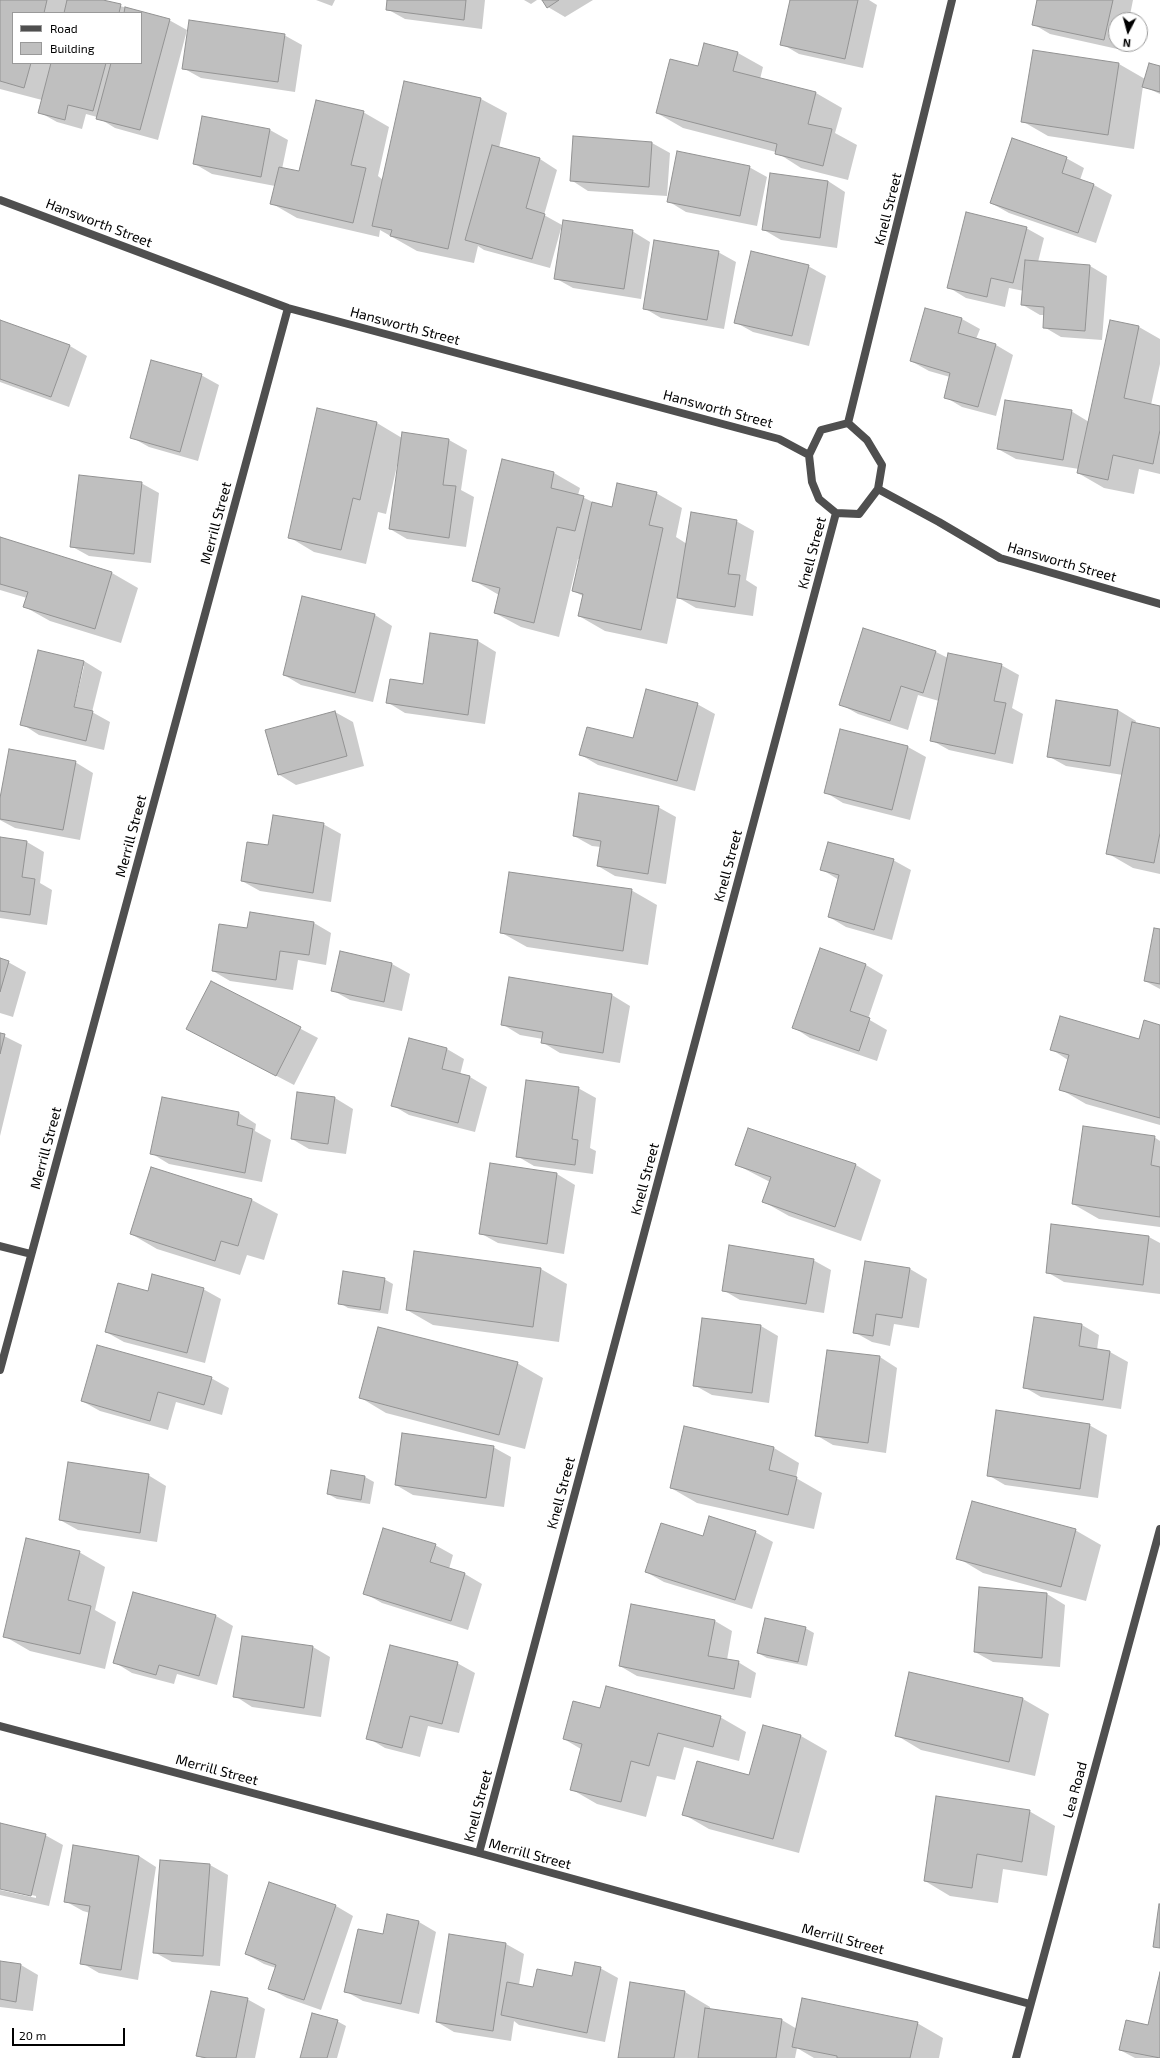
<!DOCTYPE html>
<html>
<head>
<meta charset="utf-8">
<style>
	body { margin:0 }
	#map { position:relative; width:1160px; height:2058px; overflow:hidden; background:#fff; font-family:"Exo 2",sans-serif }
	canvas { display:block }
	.legend { position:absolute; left:12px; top:12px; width:130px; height:52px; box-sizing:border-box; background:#fff; border:1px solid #999; margin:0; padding:5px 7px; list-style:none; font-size:12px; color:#000 }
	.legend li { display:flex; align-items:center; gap:8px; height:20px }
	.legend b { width:20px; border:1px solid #999 }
	.north { position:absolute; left:1108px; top:12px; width:40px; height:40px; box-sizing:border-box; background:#fff; border:1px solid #999; border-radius:50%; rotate:186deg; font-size:11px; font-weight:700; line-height:16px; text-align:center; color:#000 }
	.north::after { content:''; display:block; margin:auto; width:14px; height:18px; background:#000; clip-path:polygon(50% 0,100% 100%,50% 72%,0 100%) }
	.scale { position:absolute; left:12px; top:2028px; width:113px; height:18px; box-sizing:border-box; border:2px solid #000; border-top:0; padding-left:5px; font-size:12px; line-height:14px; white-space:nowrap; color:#000; -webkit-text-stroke:3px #fff; paint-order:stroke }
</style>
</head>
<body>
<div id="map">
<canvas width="1160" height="2058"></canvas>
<ul class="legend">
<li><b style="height:5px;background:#4f4f4f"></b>Road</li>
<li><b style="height:11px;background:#bfbfbf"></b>Building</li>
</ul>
<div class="north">N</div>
<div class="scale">20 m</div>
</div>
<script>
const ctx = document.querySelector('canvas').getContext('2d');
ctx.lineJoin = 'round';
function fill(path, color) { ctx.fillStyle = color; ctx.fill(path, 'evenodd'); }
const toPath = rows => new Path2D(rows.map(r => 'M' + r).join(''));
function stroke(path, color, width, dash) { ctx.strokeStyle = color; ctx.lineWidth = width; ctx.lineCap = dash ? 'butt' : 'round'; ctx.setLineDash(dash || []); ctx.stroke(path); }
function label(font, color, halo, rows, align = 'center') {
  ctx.font = font + ' "Exo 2",sans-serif'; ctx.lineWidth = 3.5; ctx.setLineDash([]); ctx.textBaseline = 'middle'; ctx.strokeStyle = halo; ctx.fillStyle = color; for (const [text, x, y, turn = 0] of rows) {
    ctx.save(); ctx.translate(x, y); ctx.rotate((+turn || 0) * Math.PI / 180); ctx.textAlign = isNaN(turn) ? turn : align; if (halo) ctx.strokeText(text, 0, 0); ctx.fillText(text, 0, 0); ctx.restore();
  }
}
const shadow = toPath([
	[0,0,99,0,169,20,187,30,158,140,115,128,97,117,86,114,82,129,57,122,39,112,42,100,0,89],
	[13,13,141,13,141,63,13,63],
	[316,0,335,0,332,6],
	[388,0,485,0,482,29,405,19,387,9],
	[524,0,537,0,531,4],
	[543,0,593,0,565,17,548,7],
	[791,0,869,0,877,5,863,68,799,54,782,44],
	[1038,0,1133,0,1129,20,1116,20,1116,44,1123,44,1122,50,1050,34,1033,24],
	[284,35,302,45,295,92,201,78,183,68],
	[738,53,763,67,760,79,816,93,842,108,835,133,857,145,848,180,801,168,776,152,683,128,657,113,698,67],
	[1119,64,1145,79,1160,67,1160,94,1143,86,1134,149,1048,136,1022,121],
	[481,99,507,113,499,148,540,159,557,170,544,215,562,225,550,268,484,250,478,246,474,263,417,251,380,230,379,237,297,218,271,203,275,186,212,174,195,164,203,117,270,130,288,140,282,169,299,173,363,112,389,127,378,176,383,180],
	[574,137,652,143,670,153,667,196,588,191,571,180],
	[1066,158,1084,168,1080,180,1094,185,1112,195,1096,243,1009,213,991,203],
	[749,167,767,177,757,226,686,212,668,201],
	[828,181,845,192,837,248,781,240,764,230],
	[1026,228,1044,238,1038,262,1090,266,1107,276,1102,340,1061,337,1044,327,1045,315,1040,315,1023,305,1024,291,1009,288,1005,307,966,298,948,287],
	[632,231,650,242,641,299,573,288,555,278],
	[718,252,736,262,724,329,661,318,644,308],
	[808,266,826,276,809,346,753,332,735,322],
	[926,309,962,319,980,329,976,339,996,345,1013,355,996,416,962,407,945,397,950,377,929,371,911,361],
	[0,321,70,346,87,356,69,407,0,382],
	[1111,321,1139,327,1160,339,1160,364,1151,405,1160,407,1160,474,1139,469,1134,494,1104,488,1078,473,1079,469,1016,459,998,449,1071,411,1089,422],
	[201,375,219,385,198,461,149,447,131,437],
	[318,410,377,423,402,438,403,434,449,440,467,450,461,490,474,497,466,547,407,539,390,529,399,462,398,461,386,514,378,512,366,564,314,552,289,537],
	[503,460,554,473,580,488,578,495,597,504,613,508,656,493,682,508,676,537,687,544,736,521,754,531,746,580,757,587,753,616,696,608,677,597,667,644,605,631,579,616,583,596,573,591,580,560,578,559,559,637,521,627,495,613,499,595,473,580],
	[141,483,159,493,151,563,89,556,71,546],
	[0,538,112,573,138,588,121,643,50,621,25,607,27,598,0,590],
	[303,597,375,615,392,626,373,702,301,685,284,675],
	[863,629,936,652,948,658,1001,665,1019,675,1012,708,1023,714,1013,764,949,750,931,740,939,701,918,695,908,730,858,714,840,704],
	[431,634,478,641,496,652,485,724,405,713,387,702,423,685],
	[39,651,84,661,102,672,92,712,110,722,104,750,39,735,22,724],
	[82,666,84,666,73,712,72,711],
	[1056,702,1118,710,1136,721,1135,724,1160,729,1160,874,1133,868,1107,853,1123,775,1066,766,1048,756],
	[697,704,715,714,695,791,598,765,581,755,634,740],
	[335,712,353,722,364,766,296,785,278,774],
	[841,730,908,747,926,757,910,820,843,803,825,792],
	[75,762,93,773,80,840,15,828,0,820,0,804],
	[658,807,676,817,666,884,615,876,598,866,601,847,592,846,574,836],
	[323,824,341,834,331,902,260,891,242,881,269,846],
	[0,838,27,842,44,852,40,883,52,890,47,925,0,918],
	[893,860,911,870,892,940,846,927,829,917,839,880,821,869],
	[631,890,657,905,648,965,527,947,502,933],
	[314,923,331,933,326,965,298,960,293,990,230,981,213,971,248,930],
	[1160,930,1160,989,1145,981],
	[340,953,392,964,410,974,402,1011,350,1000,332,990],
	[0,959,8,962,26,972,13,1017,0,1013],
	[866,965,883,975,868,1019,887,1030,877,1061,810,1038,793,1027],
	[510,978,612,995,630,1006,620,1063,560,1053,542,1042,543,1039,520,1035,502,1024],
	[212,982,318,1038,294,1085,187,1029],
	[1160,1026,1160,1125,1086,1104,1060,1089,1068,1060,1051,1049,1140,1040],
	[0,1034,22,1045,0,1136],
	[447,1049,464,1059,460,1075,470,1077,487,1087,475,1132,409,1115,392,1105],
	[578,1088,596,1098,590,1148,596,1151,593,1174,534,1166,517,1156],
	[298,1093,335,1098,353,1109,346,1154,309,1149,292,1139],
	[239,1113,256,1124,255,1131,271,1140,262,1182,169,1164,151,1153],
	[1154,1137,1160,1141,1160,1227,1099,1219,1073,1204],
	[491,1164,557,1174,575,1185,564,1254,498,1243,480,1233],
	[737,1165,856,1165,881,1180,861,1241,789,1216,764,1202,770,1182],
	[151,1168,252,1200,278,1214,264,1260,247,1255,240,1275,157,1249,131,1234],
	[1149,1237,1160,1243,1160,1294,1064,1282,1047,1272],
	[415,1252,541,1269,567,1284,559,1342,433,1325,407,1310],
	[813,1260,831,1270,824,1313,740,1300,723,1290],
	[910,1269,927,1279,919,1328,894,1324,890,1346,872,1342,854,1332],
	[384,1279,393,1284,388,1314,348,1308,340,1303],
	[203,1289,221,1299,205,1363,124,1342,106,1332,148,1292],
	[1082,1325,1099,1335,1097,1350,1110,1352,1128,1362,1121,1409,1041,1397,1024,1387],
	[761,1326,778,1336,769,1403,712,1395,694,1385],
	[880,1357,897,1368,886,1453,833,1445,816,1435],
	[517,1363,543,1378,525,1449,386,1413,361,1398],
	[211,1378,229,1388,222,1415,176,1402,168,1430,100,1411,82,1401],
	[1089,1425,1107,1435,1098,1498,1005,1485,988,1475],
	[493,1447,511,1457,504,1507,413,1495,396,1485],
	[774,1448,799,1463,796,1478,822,1493,814,1529,697,1503,671,1488],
	[148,1475,166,1486,157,1542,78,1530,60,1520],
	[365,1477,374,1482,370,1504,337,1499,328,1494],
	[1075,1530,1101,1545,1086,1601,983,1573,958,1558],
	[755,1532,773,1542,752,1609,664,1582,646,1572,704,1537],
	[435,1545,453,1555,449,1569,465,1574,482,1584,468,1630,382,1603,364,1593],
	[79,1552,105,1567,95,1610,116,1622,105,1669,30,1651,4,1636],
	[980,1589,1047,1594,1065,1605,1060,1667,993,1662,975,1652],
	[134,1593,216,1616,233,1626,217,1685,177,1674,174,1684,132,1673,114,1662],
	[715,1621,732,1631,727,1660,738,1662,756,1673,751,1698,637,1676,620,1666],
	[805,1628,814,1633,807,1666,767,1658,758,1653],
	[313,1647,330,1657,321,1717,252,1707,235,1696],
	[457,1663,475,1673,459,1733,428,1726,420,1757,385,1748,368,1738],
	[909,1673,1023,1699,1049,1714,1035,1776,921,1750,896,1735],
	[601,1709,720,1717,746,1732,739,1761,684,1747,675,1780,657,1776,646,1817,597,1804,571,1789,581,1749,564,1739],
	[763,1726,801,1736,827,1751,799,1853,709,1829,683,1814,750,1776],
	[1029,1811,1055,1826,1047,1876,1003,1869,998,1903,950,1896,925,1881],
	[0,1824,45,1835,63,1845,49,1906,0,1895,0,1890,36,1898,36,1896,0,1888],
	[139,1856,156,1867,138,1980,99,1973,82,1963,90,1913,83,1911,65,1901],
	[161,1861,210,1865,228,1875,220,1966,172,1962,154,1952],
	[336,1906,353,1916,321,2010,287,1998,269,1988,276,1968,264,1964,246,1954],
	[419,1922,436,1932,419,2014,363,2001,345,1991,384,1935],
	[450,1935,506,1944,524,1954,519,1985,534,1988,600,1968,618,1978,605,2042,519,2025,514,2021,511,2041,454,2032,437,2022],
	[0,1962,21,1965,38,1975,33,2011,0,2007],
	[1160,1977,1160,2058,1135,2058,1120,2050,1149,2026],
	[685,1992,710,2007,710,2010,782,2020,797,2029,917,2023,943,2038,939,2058,814,2058,797,2048,795,2058,619,2058],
	[247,1999,265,2009,255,2058,202,2058,197,2055,205,2017],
	[337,2021,346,2026,337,2058,301,2058]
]);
const building = toPath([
	[0,0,47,0,44,13,13,13,13,63,31,63,24,88,0,81,0,0],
	[67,0,103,0,121,4,119,13,64,13,67,0],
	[387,0,466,0,464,20,386,10,387,0],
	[542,0,559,0,547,8,542,0],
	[790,0,858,0,845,59,780,45,790,0],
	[1037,0,1113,0,1104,40,1032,25,1037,0],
	[125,7,170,19,140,130,96,119,111,63,141,63,141,13,124,13,125,7],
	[189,20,285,34,278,82,182,69,189,20],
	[704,43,738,52,733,71,816,92,808,124,832,129,823,166,775,154,777,144,656,113,670,59,698,66,704,43],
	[1033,50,1119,63,1108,135,1021,122,1033,50],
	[51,63,106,63,93,111,68,105,65,120,38,113,51,63],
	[1149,63,1160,66,1160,92,1142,87,1149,63],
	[404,81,481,98,448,249,390,236,392,230,372,226,404,81],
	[316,100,364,111,351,165,366,168,353,223,270,204,279,167,299,171,316,100],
	[202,116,270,129,261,177,193,164,202,116],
	[573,136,652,142,649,187,570,181,573,136],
	[1012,138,1067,157,1062,173,1094,184,1078,233,990,203,1012,138],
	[492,145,540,158,526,208,545,214,532,259,465,240,492,145],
	[677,151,750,166,740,216,667,202,677,151],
	[770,173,828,181,820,238,762,230,770,173],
	[966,212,1027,227,1013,283,991,278,987,297,947,288,966,212],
	[563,220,633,230,624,289,554,279,563,220],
	[654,240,719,251,707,320,643,309,654,240],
	[751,251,809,265,792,336,734,323,751,251],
	[1025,260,1090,265,1085,331,1043,328,1044,307,1021,305,1025,260],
	[925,308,962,318,958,333,996,344,978,407,944,398,950,373,910,361,925,308],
	[0,320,70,345,51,397,0,379,0,320],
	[1110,320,1139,326,1124,398,1160,406,1160,430,1153,464,1113,455,1108,480,1077,473,1110,320],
	[151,360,202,374,180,452,130,438,151,360],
	[1005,400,1072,410,1063,460,997,449,1005,400],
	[317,408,377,422,360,500,353,498,341,550,288,538,317,408],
	[402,432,449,439,443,485,456,486,449,538,389,529,402,432],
	[502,459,554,472,551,488,584,496,575,531,557,527,534,623,494,613,500,588,472,581,502,459],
	[79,475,142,482,134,554,70,547,79,475],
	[617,483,657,492,649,525,663,528,641,630,578,616,583,594,572,591,592,502,612,507,617,483],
	[691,512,737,520,728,574,740,575,735,607,677,598,691,512],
	[0,537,112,572,95,629,23,607,28,592,0,584,0,537],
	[302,596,375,614,355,693,283,675,302,596],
	[863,628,936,651,923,693,901,686,890,721,839,705,863,628],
	[430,633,478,640,468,715,386,703,390,679,423,684,430,633],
	[38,650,84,661,74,707,93,711,86,741,20,725,38,650],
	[948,653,1002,664,994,701,1006,703,995,754,930,741,948,653],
	[646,689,698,703,677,781,579,755,587,727,633,738,646,689],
	[1056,700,1118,710,1110,766,1047,757,1056,700],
	[335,711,347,756,278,775,265,730,335,711],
	[1132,722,1160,728,1160,833,1154,863,1106,854,1132,722],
	[840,729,908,746,892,810,824,793,840,729],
	[9,749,76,761,63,830,0,819,0,798,9,749],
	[579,793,659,806,648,874,597,866,601,841,573,836,579,793],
	[273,815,324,823,313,893,241,881,247,842,268,845,273,815],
	[0,837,27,841,22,877,35,879,30,915,0,911,0,837],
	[828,842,894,859,874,930,828,917,839,875,820,870,828,842],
	[509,872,632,889,623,951,500,933,509,872],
	[250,912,314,922,309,955,280,951,276,980,212,971,219,924,247,928,250,912],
	[1154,928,1160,929,1160,984,1144,981,1154,928],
	[820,948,866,964,850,1011,870,1018,859,1051,792,1028,820,948],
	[340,951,392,963,384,1002,331,991,340,951],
	[0,958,9,961,0,992,0,958],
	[509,977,612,994,603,1053,541,1043,543,1032,501,1025,509,977],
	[211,981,301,1027,276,1076,186,1029,211,981],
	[1060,1016,1139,1039,1144,1020,1160,1025,1160,1118,1059,1090,1069,1055,1050,1050,1060,1016],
	[0,1033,5,1034,0,1054,0,1033],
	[409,1038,447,1048,442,1069,470,1076,458,1123,391,1106,409,1038],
	[526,1080,579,1087,572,1139,578,1140,575,1165,516,1157,526,1080],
	[297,1092,335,1097,328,1144,291,1139,297,1092],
	[162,1097,239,1112,237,1125,253,1129,245,1173,150,1154,162,1097],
	[1083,1126,1155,1136,1151,1165,1160,1167,1160,1217,1072,1204,1083,1126],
	[748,1128,856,1164,835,1227,762,1202,771,1177,735,1165,748,1128],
	[490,1163,557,1173,547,1244,479,1234,490,1163],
	[151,1167,252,1199,238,1246,221,1241,215,1261,130,1234,151,1167],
	[1051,1224,1149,1236,1143,1285,1046,1273,1051,1224],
	[729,1245,814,1259,806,1304,722,1291,729,1245],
	[414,1251,541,1268,533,1327,406,1310,414,1251],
	[865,1261,910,1268,902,1318,876,1314,873,1336,853,1333,865,1261],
	[343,1271,385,1278,380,1310,338,1304,343,1271],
	[152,1274,204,1288,187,1353,105,1332,118,1283,148,1291,152,1274],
	[1034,1317,1082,1324,1079,1346,1110,1351,1103,1400,1023,1388,1034,1317],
	[702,1318,761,1325,752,1393,693,1386,702,1318],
	[378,1327,518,1362,499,1435,359,1398,378,1327],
	[97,1345,212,1377,204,1405,158,1392,150,1421,81,1401,97,1345],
	[827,1350,880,1356,868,1443,815,1436,827,1350],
	[996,1410,1090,1424,1080,1489,987,1476,996,1410],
	[684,1426,774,1447,769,1470,797,1477,788,1515,670,1488,684,1426],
	[402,1433,494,1446,486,1498,395,1485,402,1433],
	[68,1462,149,1474,140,1533,59,1520,68,1462],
	[331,1470,365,1476,361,1500,327,1494,331,1470],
	[972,1501,1076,1529,1061,1587,956,1559,972,1501],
	[709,1516,756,1531,735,1600,645,1572,661,1523,703,1536,709,1516],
	[383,1528,436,1544,430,1562,465,1573,451,1621,363,1594,383,1528],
	[26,1538,80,1551,68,1600,91,1606,80,1654,3,1637,26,1538],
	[979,1587,1047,1593,1042,1658,974,1652,979,1587],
	[133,1592,216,1615,199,1676,159,1665,156,1675,113,1663,133,1592],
	[631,1604,715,1620,708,1656,739,1661,734,1689,619,1666,631,1604],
	[765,1618,806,1627,798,1662,757,1653,765,1618],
	[242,1636,313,1646,304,1708,233,1697,242,1636],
	[390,1645,458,1662,442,1724,410,1716,402,1748,366,1739,390,1645],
	[909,1672,1023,1698,1009,1762,895,1736,909,1672],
	[606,1686,721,1716,713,1747,658,1733,649,1766,631,1761,621,1802,570,1790,582,1744,563,1739,573,1701,600,1708,606,1686],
	[763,1725,801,1735,773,1839,682,1815,697,1761,749,1775,763,1725],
	[936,1796,1030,1810,1022,1862,977,1854,972,1888,924,1881,936,1796],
	[0,1823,46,1834,31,1896,0,1889,0,1823],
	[73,1845,139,1856,121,1970,80,1964,90,1906,64,1902,73,1845],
	[160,1860,210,1864,203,1956,153,1953,160,1860],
	[269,1882,336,1905,304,2000,268,1989,276,1965,245,1954,269,1882],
	[1159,1904,1160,1904,1160,1948,1153,1947,1159,1904],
	[387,1914,419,1921,401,2004,344,1992,358,1929,383,1934,387,1914],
	[449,1934,506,1943,493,2031,436,2022,449,1934],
	[0,1961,21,1964,16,2002,0,1999,0,1961],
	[575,1962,601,1967,587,2033,501,2015,507,1982,533,1987,537,1969,572,1976,575,1962],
	[1160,1972,1160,2058,1119,2050,1126,2020,1148,2025,1160,1972],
	[630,1982,685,1991,674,2058,618,2058,630,1982],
	[211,1991,248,1998,236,2058,207,2058,196,2056,211,1991],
	[802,1998,918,2022,910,2058,837,2058,837,2056,792,2047,802,1998],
	[705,2008,782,2019,776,2058,698,2058,705,2008],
	[312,2013,338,2020,327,2058,300,2058,312,2013]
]);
const street = toPath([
	[0,200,288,308,779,439,809,455],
	[848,423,952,0],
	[848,423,867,440,882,465,878,489,859,514,836,513,819,499,812,482,809,455,821,430,848,423],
	[878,489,939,522,1000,558,1160,604],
	[0,1246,31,1254],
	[0,1370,288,308],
	[0,1726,479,1853,1030,2004],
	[479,1853,836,513],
	[1016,2058,1160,1529]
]);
const streetNames = [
	["Knell Street",888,209,-76],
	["Hansworth Street",99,223,21],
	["Hansworth Street",405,326,15],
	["Hansworth Street",718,409,15],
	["Merrill Street",216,523,-75],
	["Knell Street",812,553,-75],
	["Hansworth Street",1062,562,16],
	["Merrill Street",131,836,-75],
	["Knell Street",728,866,-75],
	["Merrill Street",46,1148,-75],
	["Knell Street",645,1179,-75],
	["Knell Street",561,1493,-75],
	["Merrill Street",217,1770,15],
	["Lea Road",1075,1790,-75],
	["Knell Street",478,1806,-75],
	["Merrill Street",530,1854,15],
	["Merrill Street",843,1939,15]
];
fill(shadow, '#0003');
fill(building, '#bfbfbf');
stroke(building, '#939393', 1);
stroke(street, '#4f4f4f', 8);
label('14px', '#000', '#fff', streetNames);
</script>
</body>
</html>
